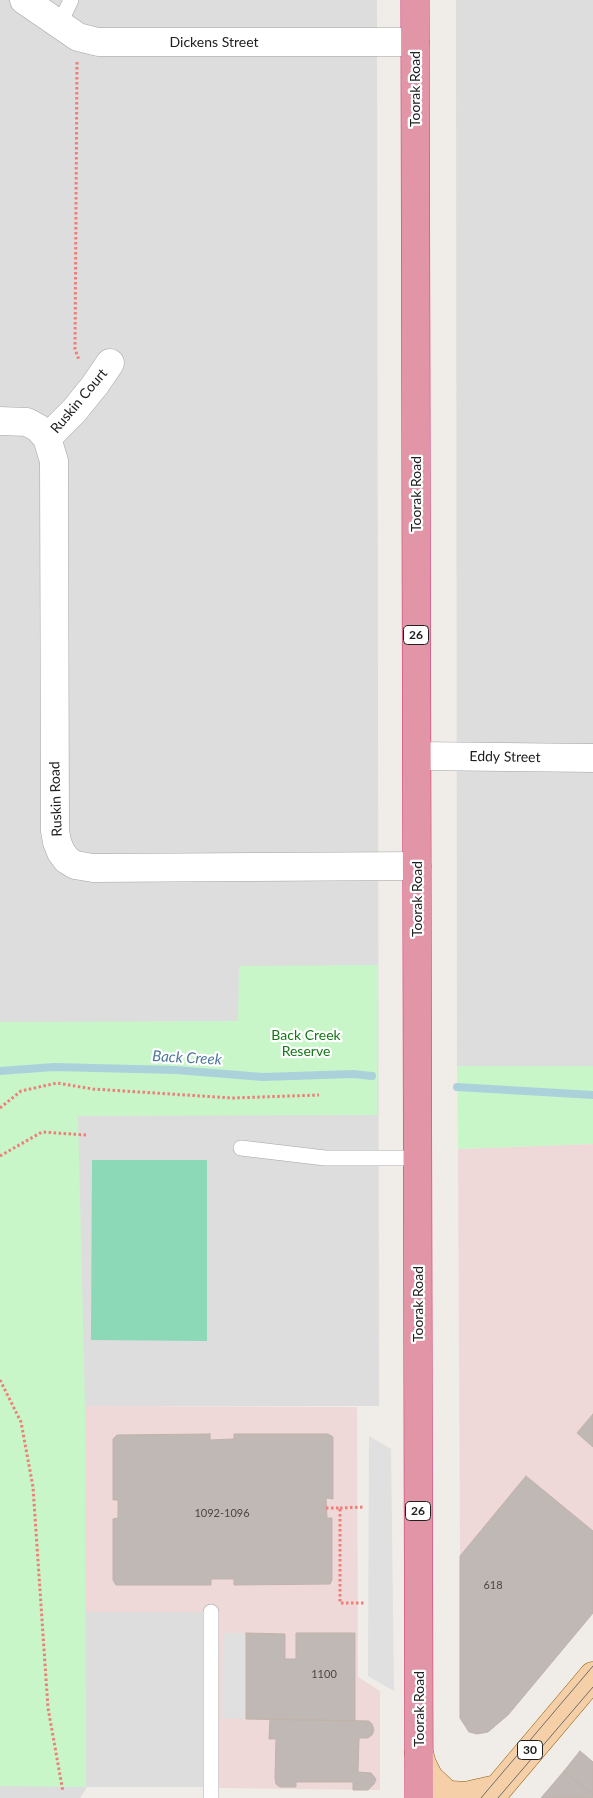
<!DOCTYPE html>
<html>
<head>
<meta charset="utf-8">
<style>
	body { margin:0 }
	canvas { display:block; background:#f0ece7 }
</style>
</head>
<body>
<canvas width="593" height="1798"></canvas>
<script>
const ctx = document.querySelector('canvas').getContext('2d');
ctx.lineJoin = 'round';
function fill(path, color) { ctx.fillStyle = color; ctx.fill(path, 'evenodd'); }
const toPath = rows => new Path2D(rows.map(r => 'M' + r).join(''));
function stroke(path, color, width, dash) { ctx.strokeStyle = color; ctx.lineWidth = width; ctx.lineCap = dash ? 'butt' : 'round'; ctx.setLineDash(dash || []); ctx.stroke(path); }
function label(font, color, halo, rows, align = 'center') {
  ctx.font = font + ' Lato,sans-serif'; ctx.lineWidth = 4.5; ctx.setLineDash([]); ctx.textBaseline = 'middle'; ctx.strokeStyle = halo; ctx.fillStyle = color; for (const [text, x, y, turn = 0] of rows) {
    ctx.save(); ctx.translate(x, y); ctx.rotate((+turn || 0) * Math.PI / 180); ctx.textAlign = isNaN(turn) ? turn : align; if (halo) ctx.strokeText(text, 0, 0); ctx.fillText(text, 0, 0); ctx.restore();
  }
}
const residential = toPath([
	[0,0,377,0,379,1406,85,1406,87,1612,204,1612,205,1787,87,1787,80,1798,0,1798],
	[456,0,593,0,593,1066,457,1066]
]);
const commercial = toPath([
	[593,1144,593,1531,526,1476,460,1556,458,1149],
	[85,1406,357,1407,358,1677,380,1691,380,1790,217,1788,216,1612,86,1612]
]);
const park = toPath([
	[378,965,377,1115,78,1116,85,1406,86,1787,0,1786,0,1022,238,1021,239,966],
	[457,1066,593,1066,593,1144,458,1149]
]);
const pitch = toPath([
	[92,1160,207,1160,207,1341,91,1340]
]);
const parking = toPath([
	[369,1436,391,1449,394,1691,368,1676],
	[223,1633,246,1633,246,1719,222,1718]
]);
const stream = toPath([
	[0,1071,54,1067,176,1070,263,1077,353,1074,372,1076],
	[457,1087,593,1095]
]);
const building = toPath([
	[593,1414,593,1447,577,1433,593,1414],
	[210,1434,210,1440,234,1439,234,1434,328,1434,333,1437,333,1499,326,1498,327,1518,332,1518,332,1580,330,1584,234,1585,234,1579,211,1579,211,1585,116,1585,113,1580,113,1519,118,1518,118,1500,113,1500,113,1439,117,1435,210,1434],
	[526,1476,593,1531,593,1613,508,1715,488,1732,477,1734,469,1732,460,1718,460,1556,526,1476],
	[246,1633,285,1634,285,1659,296,1659,296,1633,355,1633,355,1721,246,1719,246,1633],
	[270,1719,369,1721,372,1724,374,1730,372,1735,368,1738,359,1738,358,1772,371,1773,376,1779,374,1784,368,1790,353,1790,353,1782,296,1782,296,1787,280,1787,276,1784,275,1778,276,1739,269,1739,270,1719],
	[580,1751,593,1762,593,1795,564,1771,580,1751],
	[564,1771,593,1795,593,1798,541,1798,564,1771]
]);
const path = toPath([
	[77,62,75,349,79,360],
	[0,1108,21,1091,57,1083,93,1089,232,1098,319,1095],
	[0,1156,42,1132,86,1135],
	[0,1380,21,1422,33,1487,48,1708,63,1792],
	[326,1508,340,1508,340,1603,364,1603],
	[340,1508,364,1507]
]);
const lane = toPath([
	[59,25,71,0],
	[241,1148,325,1158,418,1158],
	[211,1612,211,1798]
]);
const street = toPath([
	[24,0,78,37,98,42,415,42],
	[0,421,27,422,38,428,47,438,54,461,55,831,57,842,61,852,67,860,75,865,93,868,417,866],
	[47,438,74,411,95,385,110,363],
	[417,756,593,758]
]);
const primary = toPath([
	[419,1753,422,1764,429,1778,445,1793,451,1795,466,1796,497,1789],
	[490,1798,593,1676]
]);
const highway = toPath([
	[415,0,419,1798]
]);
const tram = toPath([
	[481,1798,593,1666],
	[498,1798,593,1687]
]);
const numberNames = [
	["1092-1096",222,1513],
	["618",493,1585],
	["1100",324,1674]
];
const shields = [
	[416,635,25],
	[418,1511,25],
	[530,1750,25]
];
const shieldNames = [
	["26",416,635],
	["26",418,1511],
	["30",530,1750]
];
const streetNames = [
	["Dickens Street",214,42],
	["Toorak Road",415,89,-90],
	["Ruskin Court",79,401,-50],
	["Toorak Road",416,494,-90],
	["Eddy Street",505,757,1],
	["Ruskin Road",56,799,-92],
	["Toorak Road",417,899,-90],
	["Toorak Road",418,1304,-90],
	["Toorak Road",419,1709,-90]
];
const parkNames = [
	["Back Creek",306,1035],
	["Reserve",306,1051]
];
const waterNames = [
	["Back Creek",187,1058,3]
];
fill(residential, '#dedddd');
fill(commercial, '#efd8d8');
fill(park, '#c8f6c9');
fill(pitch, '#8bd9b7');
fill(parking, '#e0e0e0');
stroke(stream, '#abd2da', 8);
fill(building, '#c0b8b4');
stroke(building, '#c0b3aa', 1);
stroke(lane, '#a4a4a4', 16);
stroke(street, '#a4a4a4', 29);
stroke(primary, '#915e0b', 29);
stroke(highway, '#ce3370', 29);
stroke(path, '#f07e78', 3, [2.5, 2.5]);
stroke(lane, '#fff', 15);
stroke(street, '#fff', 28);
stroke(primary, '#f5cfa7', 28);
stroke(highway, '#e195a7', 28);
stroke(tram, '#6e6e6e', 1);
label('11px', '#484645', null, numberNames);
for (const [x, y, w] of shields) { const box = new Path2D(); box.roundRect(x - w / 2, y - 9.5, w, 19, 4); ctx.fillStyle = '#fff'; ctx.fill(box); stroke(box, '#202020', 1); }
label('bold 12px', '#202020', null, shieldNames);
label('14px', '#202020', '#fff', streetNames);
label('14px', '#147817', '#fff', parkNames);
label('italic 15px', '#4c779a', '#fff', waterNames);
</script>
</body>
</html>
